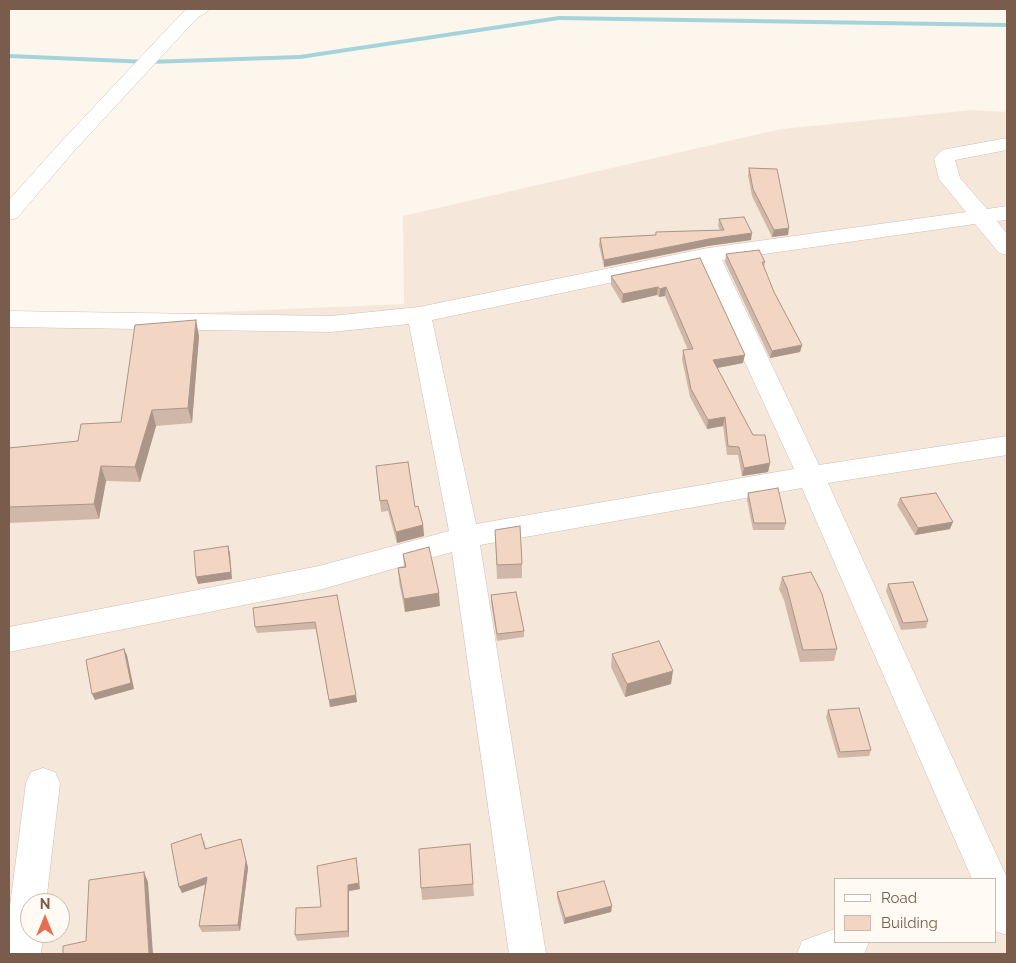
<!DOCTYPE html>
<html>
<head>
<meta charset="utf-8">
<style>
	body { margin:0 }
	#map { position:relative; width:1016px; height:963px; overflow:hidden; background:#fdf6ec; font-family:Raleway,sans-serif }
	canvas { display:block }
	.frame { position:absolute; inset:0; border:10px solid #7a5c4d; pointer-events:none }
	.legend { position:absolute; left:834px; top:878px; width:162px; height:65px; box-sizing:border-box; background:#fffaf3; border:1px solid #cabbb1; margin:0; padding:6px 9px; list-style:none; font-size:15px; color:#7a5c4d }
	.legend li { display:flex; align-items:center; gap:10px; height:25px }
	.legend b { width:25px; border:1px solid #cabbb1 }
	.north { position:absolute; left:20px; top:893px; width:50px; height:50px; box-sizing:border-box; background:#fffaf3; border:1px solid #cabbb1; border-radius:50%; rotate:0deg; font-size:14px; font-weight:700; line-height:20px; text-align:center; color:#7a5c4d }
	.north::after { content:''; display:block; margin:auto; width:18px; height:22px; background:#e76f51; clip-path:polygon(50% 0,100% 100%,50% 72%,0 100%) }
</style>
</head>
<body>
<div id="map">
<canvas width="1016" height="963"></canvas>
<div class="frame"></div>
<ul class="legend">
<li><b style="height:6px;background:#fff"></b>Road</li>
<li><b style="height:14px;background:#f3d5c3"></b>Building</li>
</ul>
<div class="north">N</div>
</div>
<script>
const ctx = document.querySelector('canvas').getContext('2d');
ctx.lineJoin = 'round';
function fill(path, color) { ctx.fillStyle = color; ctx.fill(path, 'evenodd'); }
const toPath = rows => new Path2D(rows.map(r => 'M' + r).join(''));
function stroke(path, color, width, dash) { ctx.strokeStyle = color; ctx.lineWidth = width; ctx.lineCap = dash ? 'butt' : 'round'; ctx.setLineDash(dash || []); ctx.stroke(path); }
const residential = toPath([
	[973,110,1007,112,1007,954,9,954,9,321,404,304,403,216,781,129],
	[835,879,995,879,995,942,835,942],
	[30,903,60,903,60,933,30,933]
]);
const stream = toPath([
	[559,16,1007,23,1007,27,559,20,300,59,148,64,9,58,9,54,148,60,300,55,559,16]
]);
const street = toPath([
	[186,9,209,9,206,13,198,17,74,151,17,218,9,220,9,200,60,143,186,9],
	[1007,138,1007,150,955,160,960,178,987,209,1007,206,1007,220,997,221,1007,234,1007,255,999,253,975,224,722,260,819,465,1007,436,1007,455,828,483,1007,878,1007,935,995,931,995,879,972,879,802,488,480,545,546,954,509,954,452,552,319,590,9,652,9,627,319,566,449,531,409,324,331,332,9,327,9,311,331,316,419,307,708,248,966,212,939,179,934,159,942,150,1007,138],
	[700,264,794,469,476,524,432,320,700,264],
	[43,768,55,772,60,783,46,903,30,903,30,933,43,933,41,954,9,954,9,914,26,783,31,772,43,768],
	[835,929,835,942,869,942,864,954,797,954,802,941,835,929]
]);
const wall = toPath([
	[749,168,788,235,772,237,752,196,748,175],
	[719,219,751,240,708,246,604,267,599,245,600,238,655,235,656,232,720,230,718,226],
	[726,254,765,262,764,268,774,292,802,345,800,352,770,358,725,262],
	[700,258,743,363,717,368,753,435,770,463,768,472,742,476,738,455,727,455,723,426,707,429,690,397,682,359,683,350,688,350,665,296,659,297,657,295,622,303,611,285,611,276],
	[199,336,192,423,156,426,140,482,106,481,99,519,9,523,9,448,78,441,121,422],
	[376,466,415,507,423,525,424,536,397,543,388,511,381,512],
	[748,493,786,523,784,530,753,530,747,500],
	[900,498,950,529,915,535,897,505],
	[495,530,522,564,522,578,497,579],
	[403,554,440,606,405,612,399,582,398,568,404,567],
	[782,577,837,649,834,661,800,662,784,600,779,589],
	[888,584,928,621,926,628,901,630,886,591],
	[337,595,357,702,330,707,316,629,257,633,255,627],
	[491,595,524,631,524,637,497,641,491,602],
	[612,654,671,684,625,697,611,667],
	[828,710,871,750,869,756,838,758,826,717],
	[241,839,248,868,240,931,202,932,199,926,205,885,182,893,204,840,206,849],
	[317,866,360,889,349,891,349,937,297,941,295,935,321,907],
	[473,884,474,896,422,900,421,888],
	[557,892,612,906,611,912,564,924,557,898]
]);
const shadedWall = toPath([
	[789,228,788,235,772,237,774,230],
	[752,233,751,240,708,246,604,267,604,260,709,239],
	[658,287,657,295,622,303,623,294],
	[666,287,665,296,659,297,660,289],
	[196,320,199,336,192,423,188,408],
	[802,345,800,352,770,358,772,351],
	[745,355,743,363,712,369,713,360],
	[152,410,156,426,140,482,135,467],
	[725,417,723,426,707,429,708,420],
	[770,463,768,472,742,476,744,468],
	[101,466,106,481,99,519,94,504],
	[953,522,950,529,915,535,918,528],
	[423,525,424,536,397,543,396,532],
	[228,546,230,553,232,579,198,584,196,577],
	[439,593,440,606,405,612,404,599],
	[124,649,127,655,134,689,95,700,92,694],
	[673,671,671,684,625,697,627,684],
	[356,695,357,702,330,707,329,700],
	[241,839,248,868,240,931,238,925],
	[357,865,360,889,349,891,349,937,348,931,348,885],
	[144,872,148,882,153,954,149,954],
	[207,877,209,883,182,893,179,887],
	[612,906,611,912,564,924,565,918]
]);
const building = toPath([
	[749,168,777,169,789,228,774,230,753,189,749,168],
	[744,217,752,233,709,239,604,260,600,238,656,235,656,232,724,230,719,219,744,217],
	[759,250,765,262,762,262,774,292,802,345,772,351,726,254,759,250],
	[700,258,745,355,713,360,753,435,765,435,770,463,744,468,739,447,728,446,725,417,708,420,691,389,683,350,693,349,666,287,660,289,658,287,623,294,611,276,700,258],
	[196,320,188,408,152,410,135,467,101,466,94,504,9,507,9,448,78,441,81,424,121,422,135,325,196,320],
	[408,462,415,507,418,506,423,525,396,532,387,500,380,501,376,466,408,462],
	[778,488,786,523,754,523,748,493,778,488],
	[936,493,953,522,918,528,900,498,936,493],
	[520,526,522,564,497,565,495,530,520,526],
	[228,546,231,572,196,577,194,551,228,546],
	[429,547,439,593,404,599,398,568,406,567,403,554,429,547],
	[811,572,822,594,837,649,803,650,787,588,782,577,811,572],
	[913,582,928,621,903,623,888,584,913,582],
	[516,592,524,631,497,634,491,595,516,592],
	[337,595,356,695,329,700,315,622,255,627,253,608,337,595],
	[659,641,673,671,627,684,612,654,659,641],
	[124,649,131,683,92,694,86,660,124,649],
	[859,708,871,750,840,752,828,710,859,708],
	[201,834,205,849,241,839,246,861,238,925,199,926,207,877,179,887,171,844,201,834],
	[470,844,473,884,421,888,419,849,470,844],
	[356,858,359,883,348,885,348,931,295,935,296,908,321,907,317,866,356,858],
	[144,872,149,954,63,954,63,946,86,941,89,880,144,872],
	[604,881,612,906,565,918,557,892,604,881]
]);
fill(residential, '#f5e8da');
fill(stream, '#a5d3da');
stroke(street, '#d1beb0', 1);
fill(street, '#fff');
fill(wall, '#d1b7a8');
fill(shadedWall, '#aa9588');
fill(building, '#f3d5c3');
stroke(building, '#aa9588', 1);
</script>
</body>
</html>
